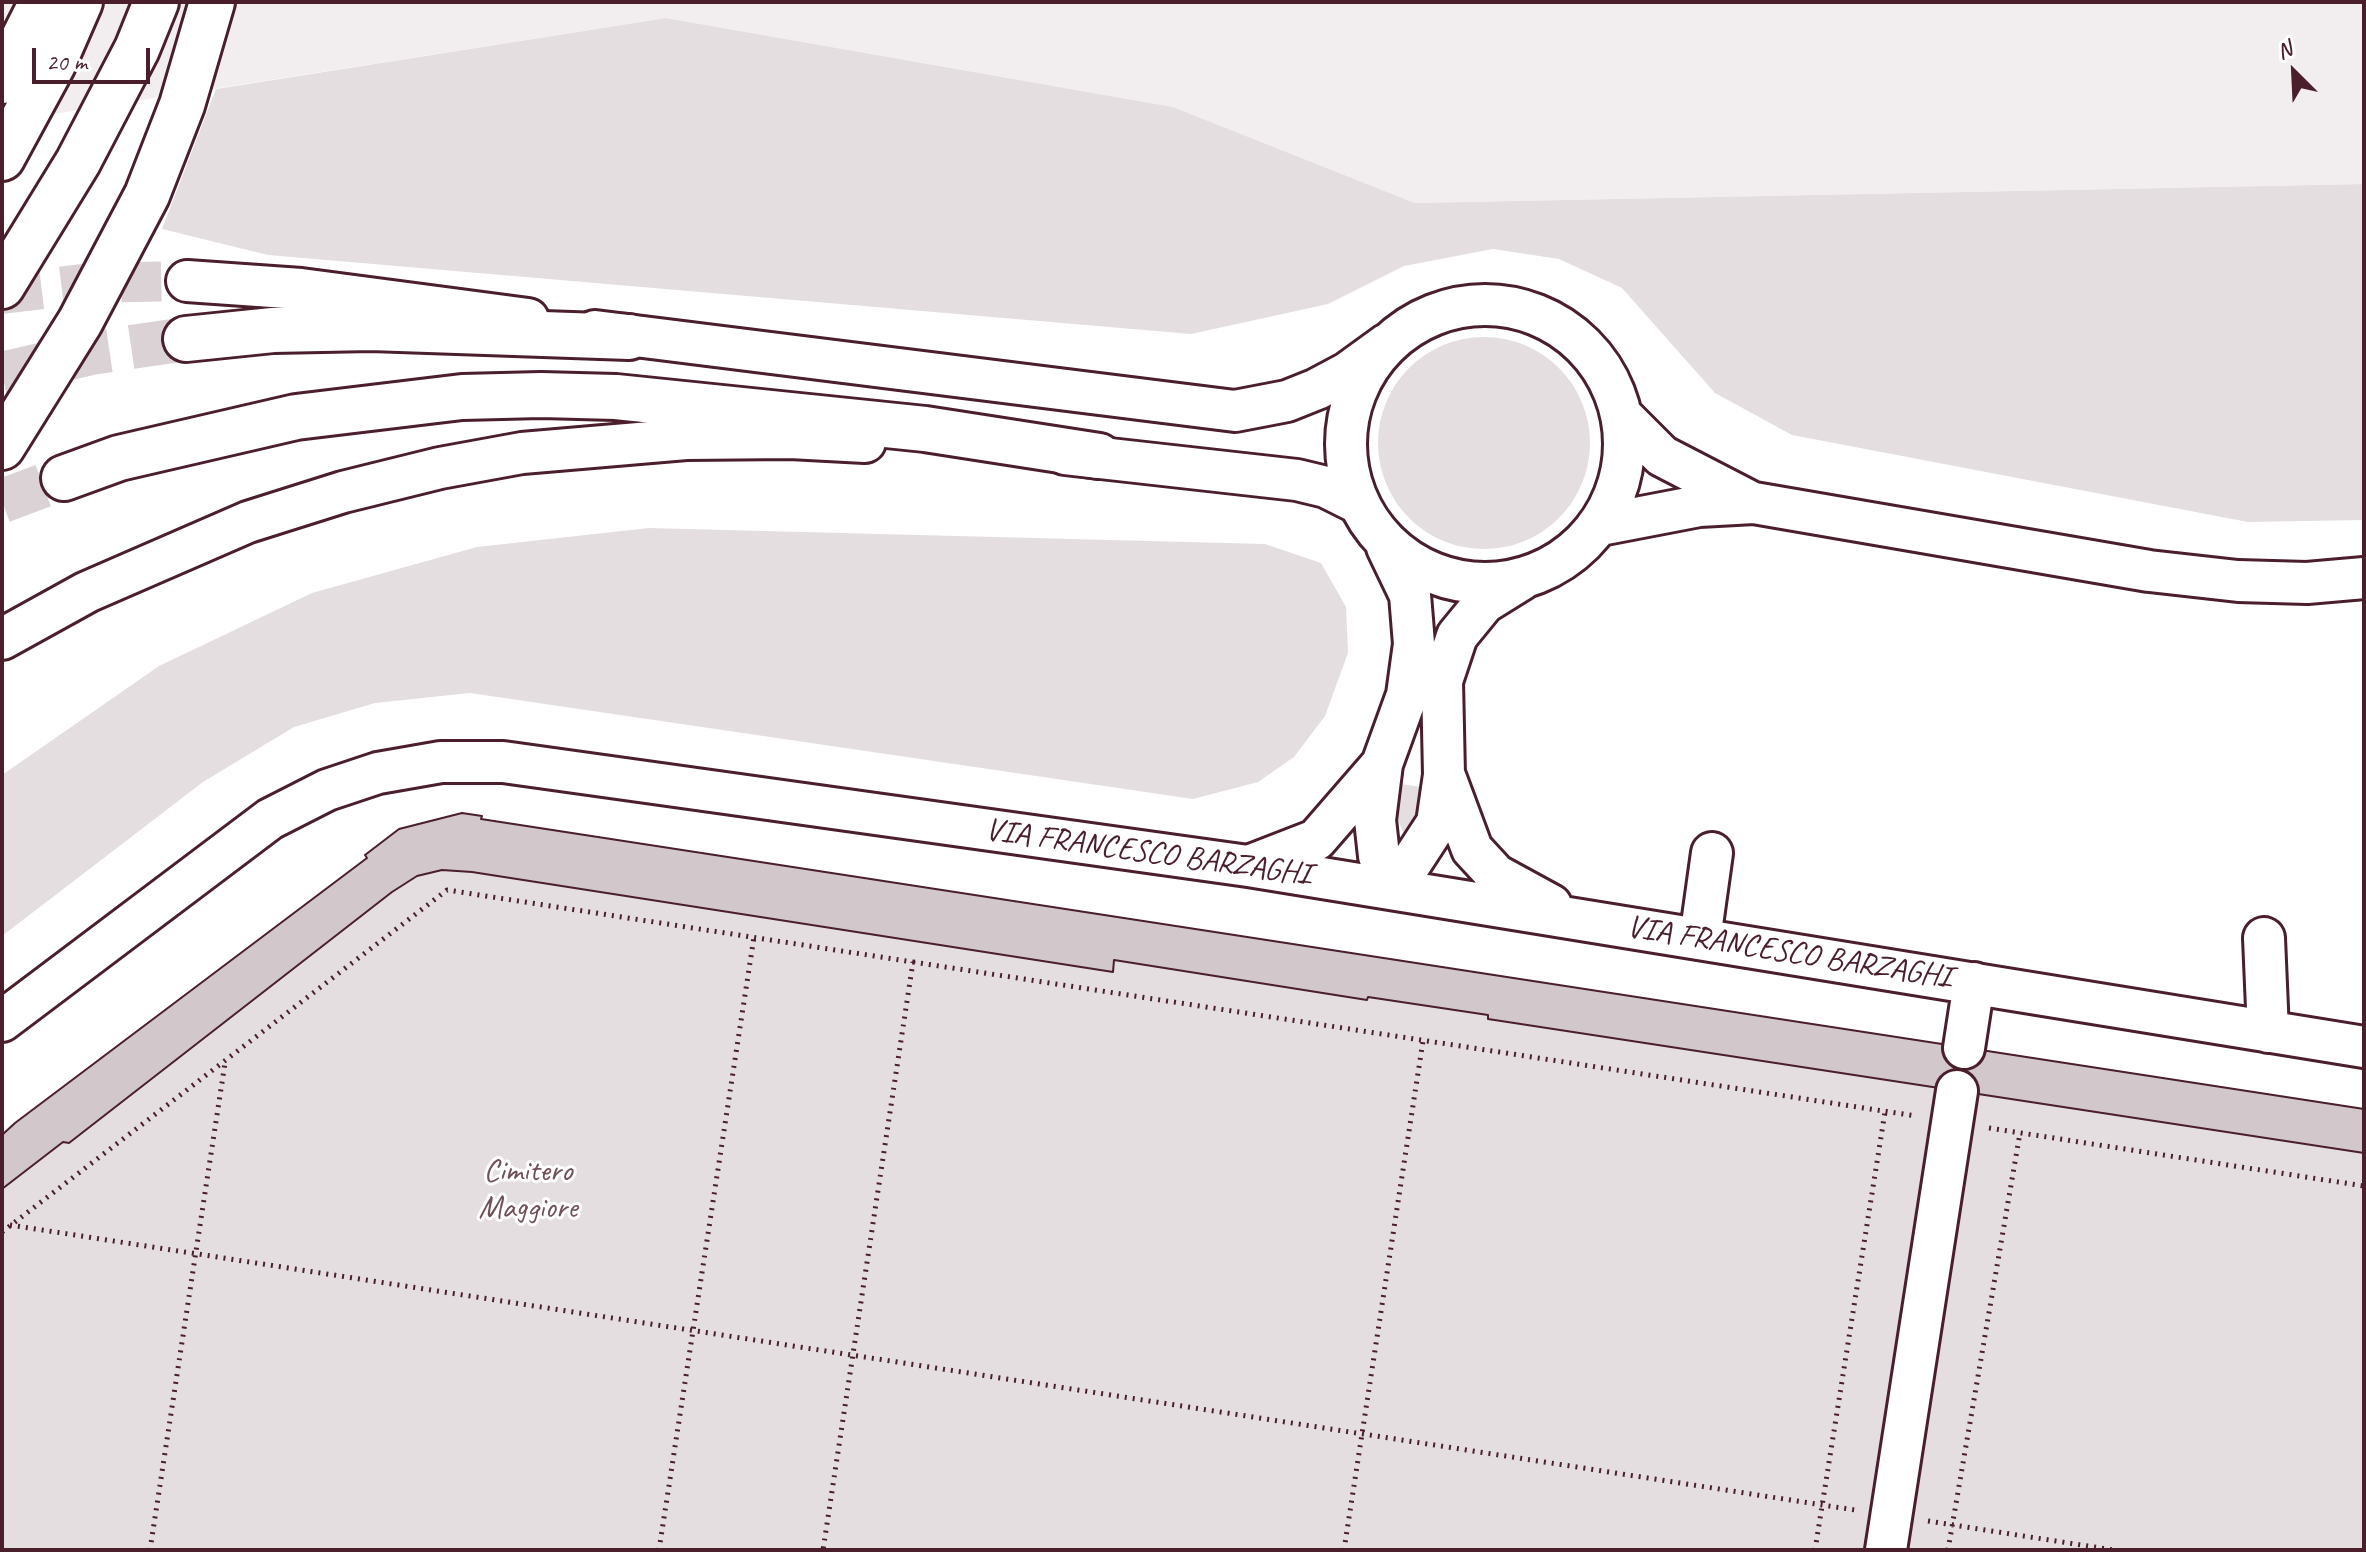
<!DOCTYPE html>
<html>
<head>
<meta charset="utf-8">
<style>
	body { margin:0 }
	#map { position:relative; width:2366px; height:1552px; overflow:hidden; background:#fff; font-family:Caveat,sans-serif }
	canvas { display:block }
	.frame { position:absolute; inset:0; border:4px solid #4a1f2b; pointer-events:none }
	.north { position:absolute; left:2254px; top:32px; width:80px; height:80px; -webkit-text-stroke:6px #fff; paint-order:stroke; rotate:336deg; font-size:22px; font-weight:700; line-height:32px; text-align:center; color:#4a1f2b }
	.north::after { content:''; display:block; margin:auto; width:28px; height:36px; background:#4a1f2b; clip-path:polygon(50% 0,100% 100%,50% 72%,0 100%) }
	.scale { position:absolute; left:32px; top:48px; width:118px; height:36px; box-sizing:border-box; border:4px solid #4a1f2b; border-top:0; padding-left:10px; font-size:24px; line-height:28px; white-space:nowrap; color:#4a1f2b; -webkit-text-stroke:6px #fff; paint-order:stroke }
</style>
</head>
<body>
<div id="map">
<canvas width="2366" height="1552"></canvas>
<div class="frame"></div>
<div class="north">N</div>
<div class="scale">20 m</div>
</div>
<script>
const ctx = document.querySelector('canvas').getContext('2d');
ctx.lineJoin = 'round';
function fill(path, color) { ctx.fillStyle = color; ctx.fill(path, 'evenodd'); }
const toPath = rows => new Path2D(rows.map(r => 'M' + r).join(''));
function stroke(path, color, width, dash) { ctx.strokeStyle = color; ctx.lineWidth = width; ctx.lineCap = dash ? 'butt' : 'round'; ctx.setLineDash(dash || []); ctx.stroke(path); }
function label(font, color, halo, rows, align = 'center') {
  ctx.font = font + ' Caveat,sans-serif'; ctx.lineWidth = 6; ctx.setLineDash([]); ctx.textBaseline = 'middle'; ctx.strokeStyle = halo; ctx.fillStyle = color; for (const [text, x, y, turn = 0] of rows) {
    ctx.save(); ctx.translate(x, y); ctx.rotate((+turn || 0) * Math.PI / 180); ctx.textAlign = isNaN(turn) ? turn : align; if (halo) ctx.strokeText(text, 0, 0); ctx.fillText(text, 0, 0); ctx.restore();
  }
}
const built = toPath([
	[2,2,2364,2,2364,184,1415,203,1173,107,666,18,2,122]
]);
const green = toPath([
	[666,18,1173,107,1415,203,2364,184,2364,520,2248,522,1792,435,1715,393,1622,288,1559,259,1493,249,1404,266,1328,304,1191,334,268,255,162,229,216,89],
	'1378 443a106 106 0 1 1 212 0a106 106 0 1 1-212 0Z',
	[649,528,1265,544,1321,563,1346,607,1348,653,1325,716,1294,757,1258,782,1193,799,470,693,375,703,294,727,203,782,2,936,2,775,159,666,312,593,477,547],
	[1394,783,1429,788,1425,808,1404,834,1391,804],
	[462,813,482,816,482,819,2364,1109,2364,1550,2,1550,2,1135,366,858,365,855,399,829]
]);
const building = toPath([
	[462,813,482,816,481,819,2364,1109,2364,1153,1488,1019,1488,1015,1368,997,1367,1000,1114,960,1113,972,472,872,442,870,417,876,392,892,69,1143,63,1142,2,1189,2,1135,15,1123,367,858,365,855,399,829,462,813]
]);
const minorTunnel = toPath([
	[2,294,90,283,187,281]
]);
const highwayTunnel = toPath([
	[2,374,91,353,186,339],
	[2,501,64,478]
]);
const path = toPath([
	[913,962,1916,1116],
	[1989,1128,2364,1186],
	[10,1225,1855,1510],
	[2,1232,447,890,913,962,823,1550],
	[1928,1521,2113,1550],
	[150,1550,225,1063],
	[659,1550,754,937],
	[1344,1550,1423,1041],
	[1815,1550,1885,1112],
	[1948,1550,2020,1133]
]);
const minor = toPath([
	[187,281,301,289,528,319],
	'1346 444a139 139 0 1 1 278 0a139 139 0 1 1-278 0Z',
	[595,331,1235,411,1287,401,1317,389,1347,373,1387,344],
	[1624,418,1662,456,1749,501],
	[1065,454,1297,480,1326,487,1358,503],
	[1600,525,1699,506,1754,503,2149,571,2238,581,2307,583,2364,578],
	[1387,547,1410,595,1414,644,1407,695,1382,764,1375,820,1379,856,1394,889],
	[2,639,87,592,248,522,343,492,440,468,522,453,686,439,790,438,865,442],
	[1446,779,1472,849,1496,875,1551,905],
	[1249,866,1316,840,1382,764],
	[1394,889,1437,823,1444,775,1442,681,1457,636,1484,603,1521,580],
	[2264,938,2268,1032],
	[1700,939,1712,853],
	[2,1021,270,819,327,790,378,773,441,762,503,762,1248,866,2364,1047],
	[1964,1048,1974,983],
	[1886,1550,1957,1091]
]);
const highway = toPath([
	[2,81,42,2],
	[2,158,53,64,80,2],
	[2,286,78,162,137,49,156,2],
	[186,339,273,330,371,328,629,337],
	[2,447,80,322,147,195,182,105,212,2],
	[64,478,119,458,296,417,462,397,541,395,616,397,925,429,1099,456]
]);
const streetNames = [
	["VIA FRANCESCO BARZAGHI",1148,853,8],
	["VIA FRANCESCO BARZAGHI",1789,953,9]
];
const parkNames = [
	["Cimitero",528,1172],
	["Maggiore",528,1209]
];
fill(built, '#f2eeef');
fill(green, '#e5dee0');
fill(building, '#d2c7cb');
stroke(building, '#4a1f2b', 2);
stroke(minorTunnel, '#dbd2d5', 40, [40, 20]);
stroke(highwayTunnel, '#dbd2d5', 44, [44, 22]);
stroke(minor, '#4a1f2b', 46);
stroke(highway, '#4a1f2b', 50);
stroke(path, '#4a1f2b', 5, [2, 6]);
stroke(minor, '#fff', 40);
stroke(highway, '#fff', 44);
label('32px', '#4a1f2b', '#fff', streetNames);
label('32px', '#714f58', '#fff', parkNames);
</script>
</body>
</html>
